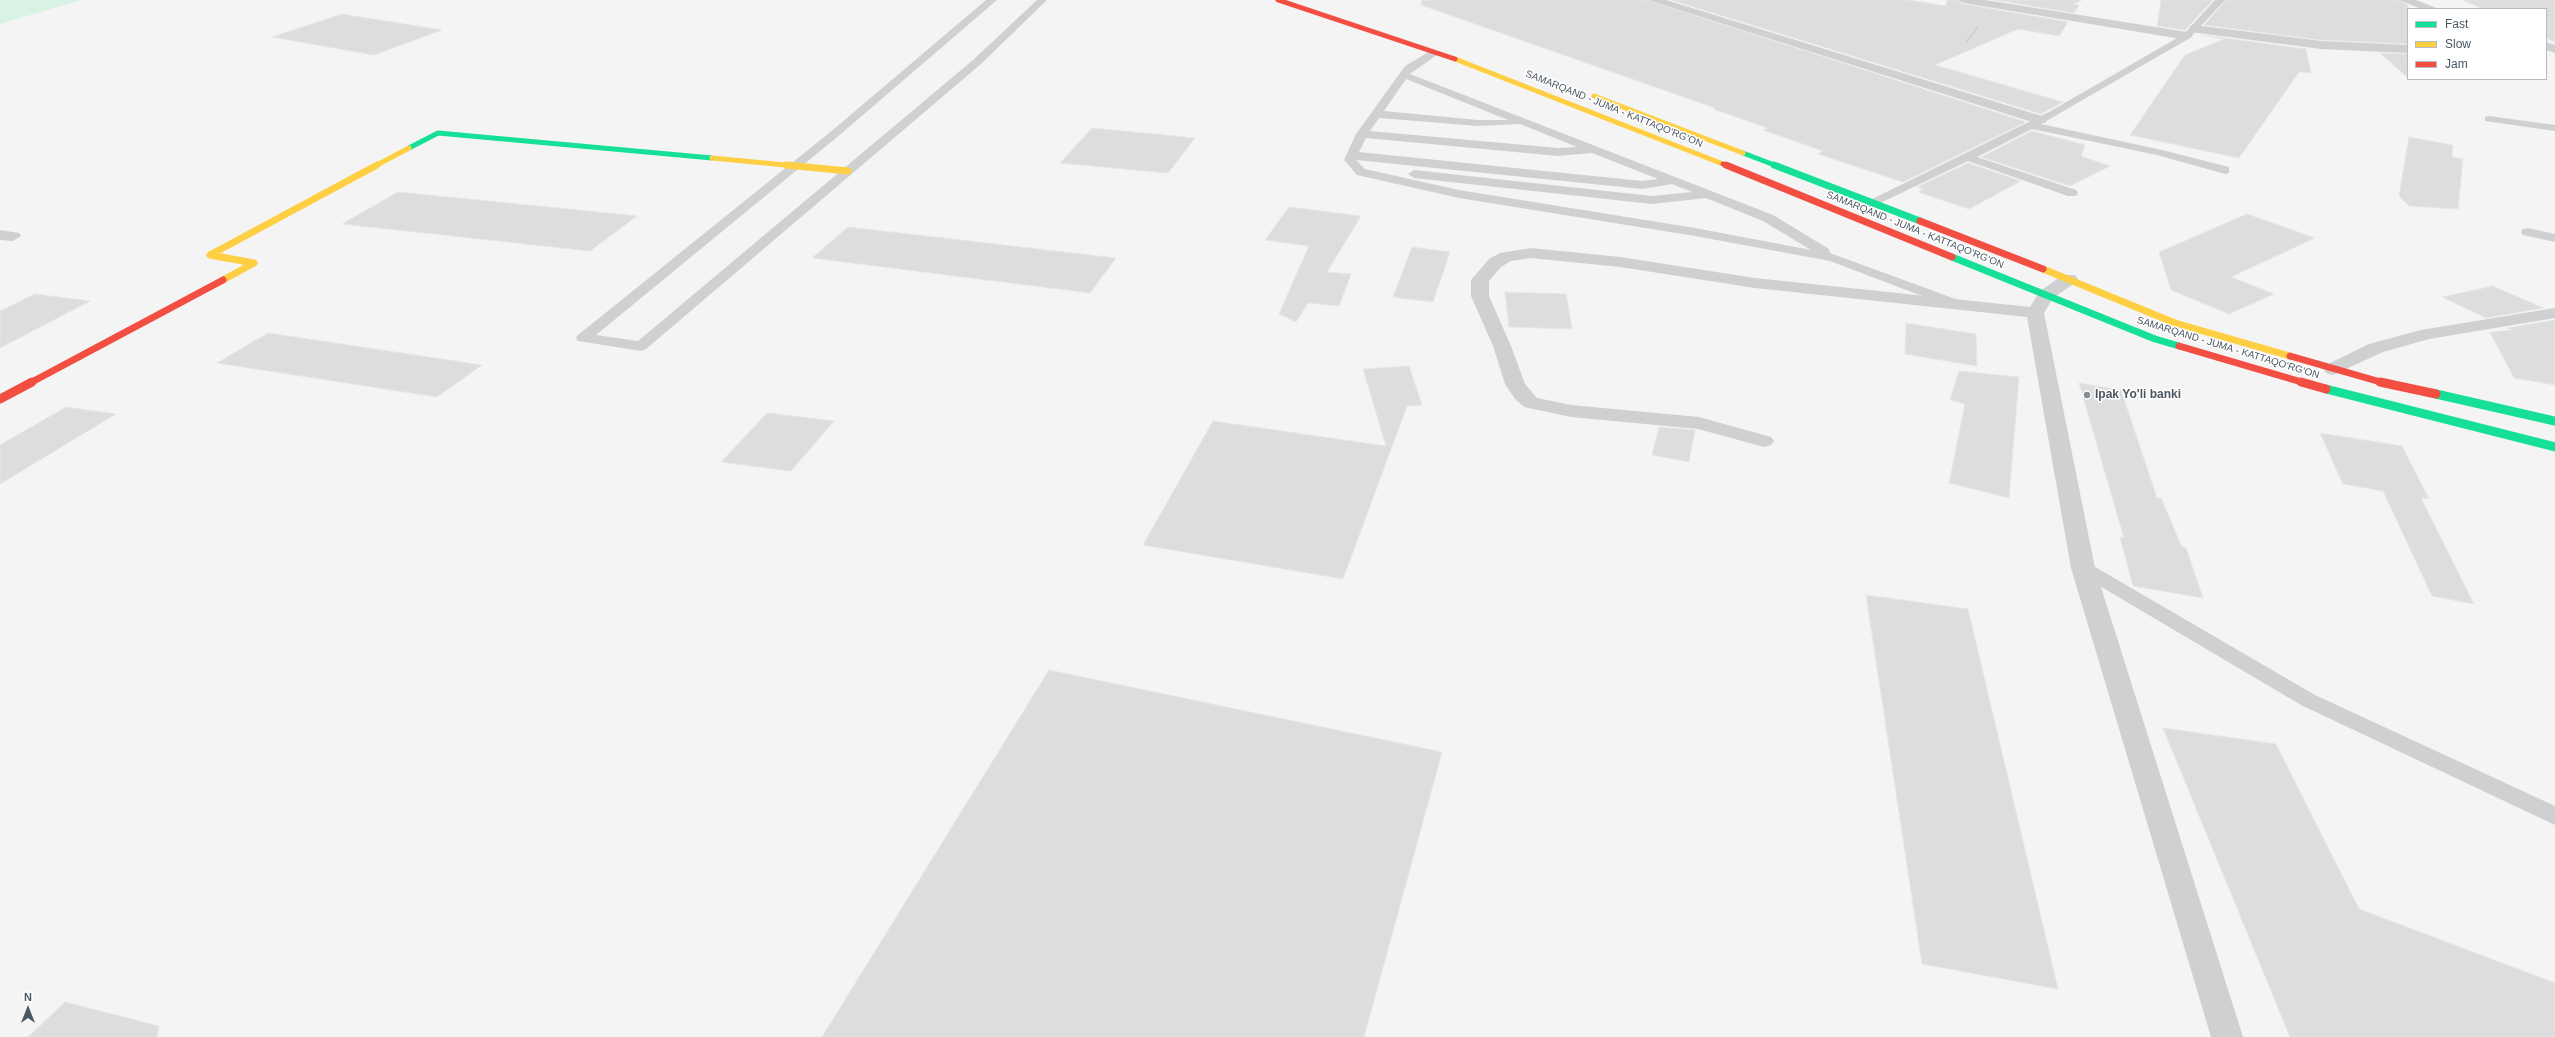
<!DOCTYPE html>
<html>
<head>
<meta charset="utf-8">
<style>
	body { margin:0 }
	#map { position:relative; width:2555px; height:1037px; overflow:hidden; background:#f4f4f4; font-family:Helvetica,sans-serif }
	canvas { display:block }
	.legend { position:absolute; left:2407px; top:8px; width:140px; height:72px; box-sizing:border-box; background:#fff; border:1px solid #b7bbc0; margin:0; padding:5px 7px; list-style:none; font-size:12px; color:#4a5661 }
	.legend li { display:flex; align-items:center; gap:8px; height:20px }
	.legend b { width:20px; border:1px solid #b7bbc0 }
	.north { position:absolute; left:8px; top:989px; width:40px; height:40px; -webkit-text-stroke:3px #fff; paint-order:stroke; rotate:0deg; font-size:11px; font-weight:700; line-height:16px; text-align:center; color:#4a5661 }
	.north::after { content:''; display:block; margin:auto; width:14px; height:18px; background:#4a5661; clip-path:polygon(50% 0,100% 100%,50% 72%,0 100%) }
</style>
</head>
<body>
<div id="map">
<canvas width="2555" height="1037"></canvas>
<ul class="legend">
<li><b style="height:5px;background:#16e098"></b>Fast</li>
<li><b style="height:5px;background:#ffcf43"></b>Slow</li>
<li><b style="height:5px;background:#f24e42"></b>Jam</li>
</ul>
<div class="north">N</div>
</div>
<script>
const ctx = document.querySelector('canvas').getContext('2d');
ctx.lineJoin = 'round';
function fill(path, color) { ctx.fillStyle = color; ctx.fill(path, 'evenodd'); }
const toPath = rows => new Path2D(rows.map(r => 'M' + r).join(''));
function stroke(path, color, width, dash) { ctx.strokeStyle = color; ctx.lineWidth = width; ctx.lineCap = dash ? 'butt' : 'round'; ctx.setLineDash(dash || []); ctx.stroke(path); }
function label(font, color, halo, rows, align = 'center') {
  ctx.font = font + ' Helvetica,sans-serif'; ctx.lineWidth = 3; ctx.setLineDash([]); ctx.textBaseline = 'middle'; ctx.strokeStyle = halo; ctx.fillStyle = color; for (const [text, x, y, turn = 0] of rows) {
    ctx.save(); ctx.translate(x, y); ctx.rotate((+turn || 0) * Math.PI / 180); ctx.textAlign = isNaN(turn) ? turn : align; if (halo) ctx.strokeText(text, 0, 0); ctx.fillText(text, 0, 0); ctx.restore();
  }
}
const green = toPath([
	[0,0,81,0,0,24]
]);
const building = toPath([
	[1422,0,1647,0,2026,122,1903,182,1818,154,1823,151,1763,130,1768,128,1713,109,1715,108,1421,5,1422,0],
	[1671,0,1909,0,1946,6,1947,0,1957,0,1964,4,2068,22,2059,36,2018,29,1935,65,2063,102,2041,114,1671,0],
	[1995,0,2082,0,2073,4,2079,5,2074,13,1995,0],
	[2161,0,2213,0,2185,30,2157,26,2161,0],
	[2226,0,2398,0,2408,5,2408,44,2321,40,2204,25,2226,0],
	[2463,0,2555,0,2555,42,2546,38,2546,9,2483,9,2463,0],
	[342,14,442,30,374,55,272,37,342,14],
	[2202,35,2306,49,2311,73,2299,72,2239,158,2130,135,2185,55,2224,39,2202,35],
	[2380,53,2408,54,2408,78,2380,53],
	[1092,128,1195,138,1168,173,1060,163,1092,128],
	[2032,131,2085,145,2081,156,2110,166,2070,186,1981,157,2032,131],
	[2409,137,2453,145,2452,157,2463,159,2458,209,2409,206,2399,196,2409,137],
	[1968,163,2021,181,1969,209,1918,192,1923,189,1917,187,1968,163],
	[398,192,637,216,590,251,342,224,398,192],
	[1289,207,1361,216,1327,272,1351,274,1339,306,1308,303,1296,322,1279,314,1309,246,1265,240,1289,207],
	[2247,214,2315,238,2231,277,2274,294,2229,314,2171,290,2159,252,2247,214],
	[848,227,1116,258,1090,293,812,258,848,227],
	[1412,247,1450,252,1433,302,1393,297,1412,247],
	[2493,286,2543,308,2486,318,2442,297,2493,286],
	[1505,292,1566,294,1572,329,1509,327,1505,292],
	[35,294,90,301,0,348,0,311,35,294],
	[2555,320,2555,385,2514,378,2490,332,2513,330,2507,328,2555,320],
	[1906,323,1976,334,1977,366,1905,354,1906,323],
	[268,333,482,365,437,397,217,363,268,333],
	[1409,366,1422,405,1407,406,1343,579,1143,545,1213,421,1386,446,1363,369,1409,366],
	[1959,371,2019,377,2009,498,1949,483,1965,404,1950,400,1959,371],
	[2079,383,2121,390,2157,498,2161,498,2182,547,2186,548,2203,598,2133,586,2120,537,2124,538,2079,383],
	[66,407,116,414,0,484,0,445,66,407],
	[767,413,834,421,791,471,721,462,767,413],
	[1659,427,1695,430,1689,462,1652,455,1659,427],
	[2320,433,2402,446,2429,499,2421,498,2474,604,2432,596,2383,491,2343,484,2320,433],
	[1866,595,1968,609,2058,989,1922,964,1866,595],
	[1049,670,1442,752,1364,1037,822,1037,1049,670],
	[2163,728,2276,744,2359,909,2555,983,2555,1037,2290,1037,2163,728],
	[65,1002,159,1026,157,1037,28,1037,65,1002]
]);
const path = toPath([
	[1967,41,1978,27]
]);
const lane = toPath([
	[986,0,997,0,842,133,596,335,638,341,973,60,1037,0,1047,0,981,64,646,349,641,351,578,341,576,338,578,335,834,129,986,0],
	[2215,0,2225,0,2190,38,2041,124,2162,150,2229,167,2229,173,2225,174,2157,155,2032,129,1977,157,2076,190,2078,193,2076,196,2068,196,1968,161,1874,206,1870,207,1864,203,2049,112,2184,34,2215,0],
	[1432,50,1441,52,1410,74,1773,215,1829,249,1830,253,1961,301,1963,304,1961,307,1951,307,1830,261,1695,236,1459,198,1357,175,1344,160,1356,134,1405,66,1432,50],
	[1406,79,1508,120,1478,120,1384,111,1406,79],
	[1379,118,1478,126,1520,124,1577,147,1558,148,1370,131,1379,118],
	[1366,138,1558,156,1592,153,1658,179,1642,181,1359,152,1366,138],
	[1356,160,1642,189,1672,184,1692,192,1652,196,1414,170,1408,174,1414,178,1652,204,1706,198,1763,221,1811,250,1695,228,1459,190,1365,169,1356,160],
	[2489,116,2555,125,2555,131,2485,121,2485,117,2489,116],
	[2528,228,2555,234,2555,242,2523,235,2521,232,2523,229,2528,228],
	[2083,562,2090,564,2315,695,2555,806,2555,825,2301,705,2076,572,2074,568,2076,564,2083,562]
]);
const street = toPath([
	[1648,0,1666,0,2045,117,2047,120,2045,123,2035,123,1648,0],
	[1958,0,1985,0,2187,32,2193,36,2187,40,1964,3,1958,0],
	[2399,0,2416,0,2439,9,2422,9,2399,0],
	[2194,25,2321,41,2408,45,2408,53,2321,49,2190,32,2190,26,2194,25],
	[2546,42,2555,45,2555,53,2546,50,2546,42],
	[0,230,19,233,21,236,13,241,0,240,0,230],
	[1531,248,1620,257,1755,278,2030,307,2040,291,2063,275,2075,275,2078,279,2075,283,2053,298,2044,313,2095,568,2243,1037,2211,1037,2071,568,2027,317,1755,288,1620,267,1531,258,1511,261,1501,267,1489,281,1489,296,1511,346,1525,384,1537,398,1571,405,1699,417,1771,437,1774,441,1771,445,1764,447,1698,429,1571,417,1524,407,1515,399,1505,384,1493,346,1471,296,1471,280,1489,259,1500,253,1531,248],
	[2555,308,2555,318,2429,339,2383,352,2333,375,2326,373,2324,369,2326,365,2369,344,2421,330,2555,308]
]);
const fastFar2 = toPath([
	[409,148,438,133,712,158],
	[1743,153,1777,166]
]);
const fastFar1 = toPath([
	[1774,165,1920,221],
	[1952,257,2155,339,2179,346]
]);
const fast = toPath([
	[2326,389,2555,447],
	[2436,394,2555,421]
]);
const slowFar1 = toPath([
	[1455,59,1723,164],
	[1594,96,1743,153],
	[712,158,796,166],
	[375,166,409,148]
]);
const slow = toPath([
	[786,165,848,171],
	[2043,269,2175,323,2290,356],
	[223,280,254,263,210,255,377,165]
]);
const jamFar2 = toPath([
	[1278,0,1455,59],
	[1723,164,1728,166]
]);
const jamFar1 = toPath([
	[1726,165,1952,257],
	[1920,221,2043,269],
	[2179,346,2305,383],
	[2290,356,2384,383],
	[30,383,223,280]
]);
const jam = toPath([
	[2301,382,2326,389],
	[2380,382,2436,394],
	[0,399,32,382]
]);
const markers = [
	[2087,395,4,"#868d94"]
];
const farStreetnames = [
	["SAMARQAND - JUMA - KATTAQO‘RG‘ON",1614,109,22],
	["SAMARQAND - JUMA - KATTAQO‘RG‘ON",1915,230,22],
	["SAMARQAND - JUMA - KATTAQO‘RG‘ON",2228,348,17]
];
const poiNames = [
	["Ipak Yo'li banki",2095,395]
];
fill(green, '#d9f2e3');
fill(building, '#ddddde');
stroke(building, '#e5e6e7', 1);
stroke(path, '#bcc7c4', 1.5, [1.5, 1]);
fill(lane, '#ced0d2');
fill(street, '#ced0d2');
stroke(fastFar2, '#16e098', 5);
stroke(fastFar1, '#16e098', 7);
stroke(fast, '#16e098', 9);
stroke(slowFar1, '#ffcf43', 5);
stroke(slow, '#ffcf43', 7);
stroke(jamFar2, '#f24e42', 5);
stroke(jamFar1, '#f24e42', 7);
stroke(jam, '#f24e42', 9);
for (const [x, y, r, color] of markers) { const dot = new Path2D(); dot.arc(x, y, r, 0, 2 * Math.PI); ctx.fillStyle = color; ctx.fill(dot); stroke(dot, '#fff', 1.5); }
label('10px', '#4a5661', '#fff', farStreetnames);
label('bold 12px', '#4a5661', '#fff', poiNames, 'left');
</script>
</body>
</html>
